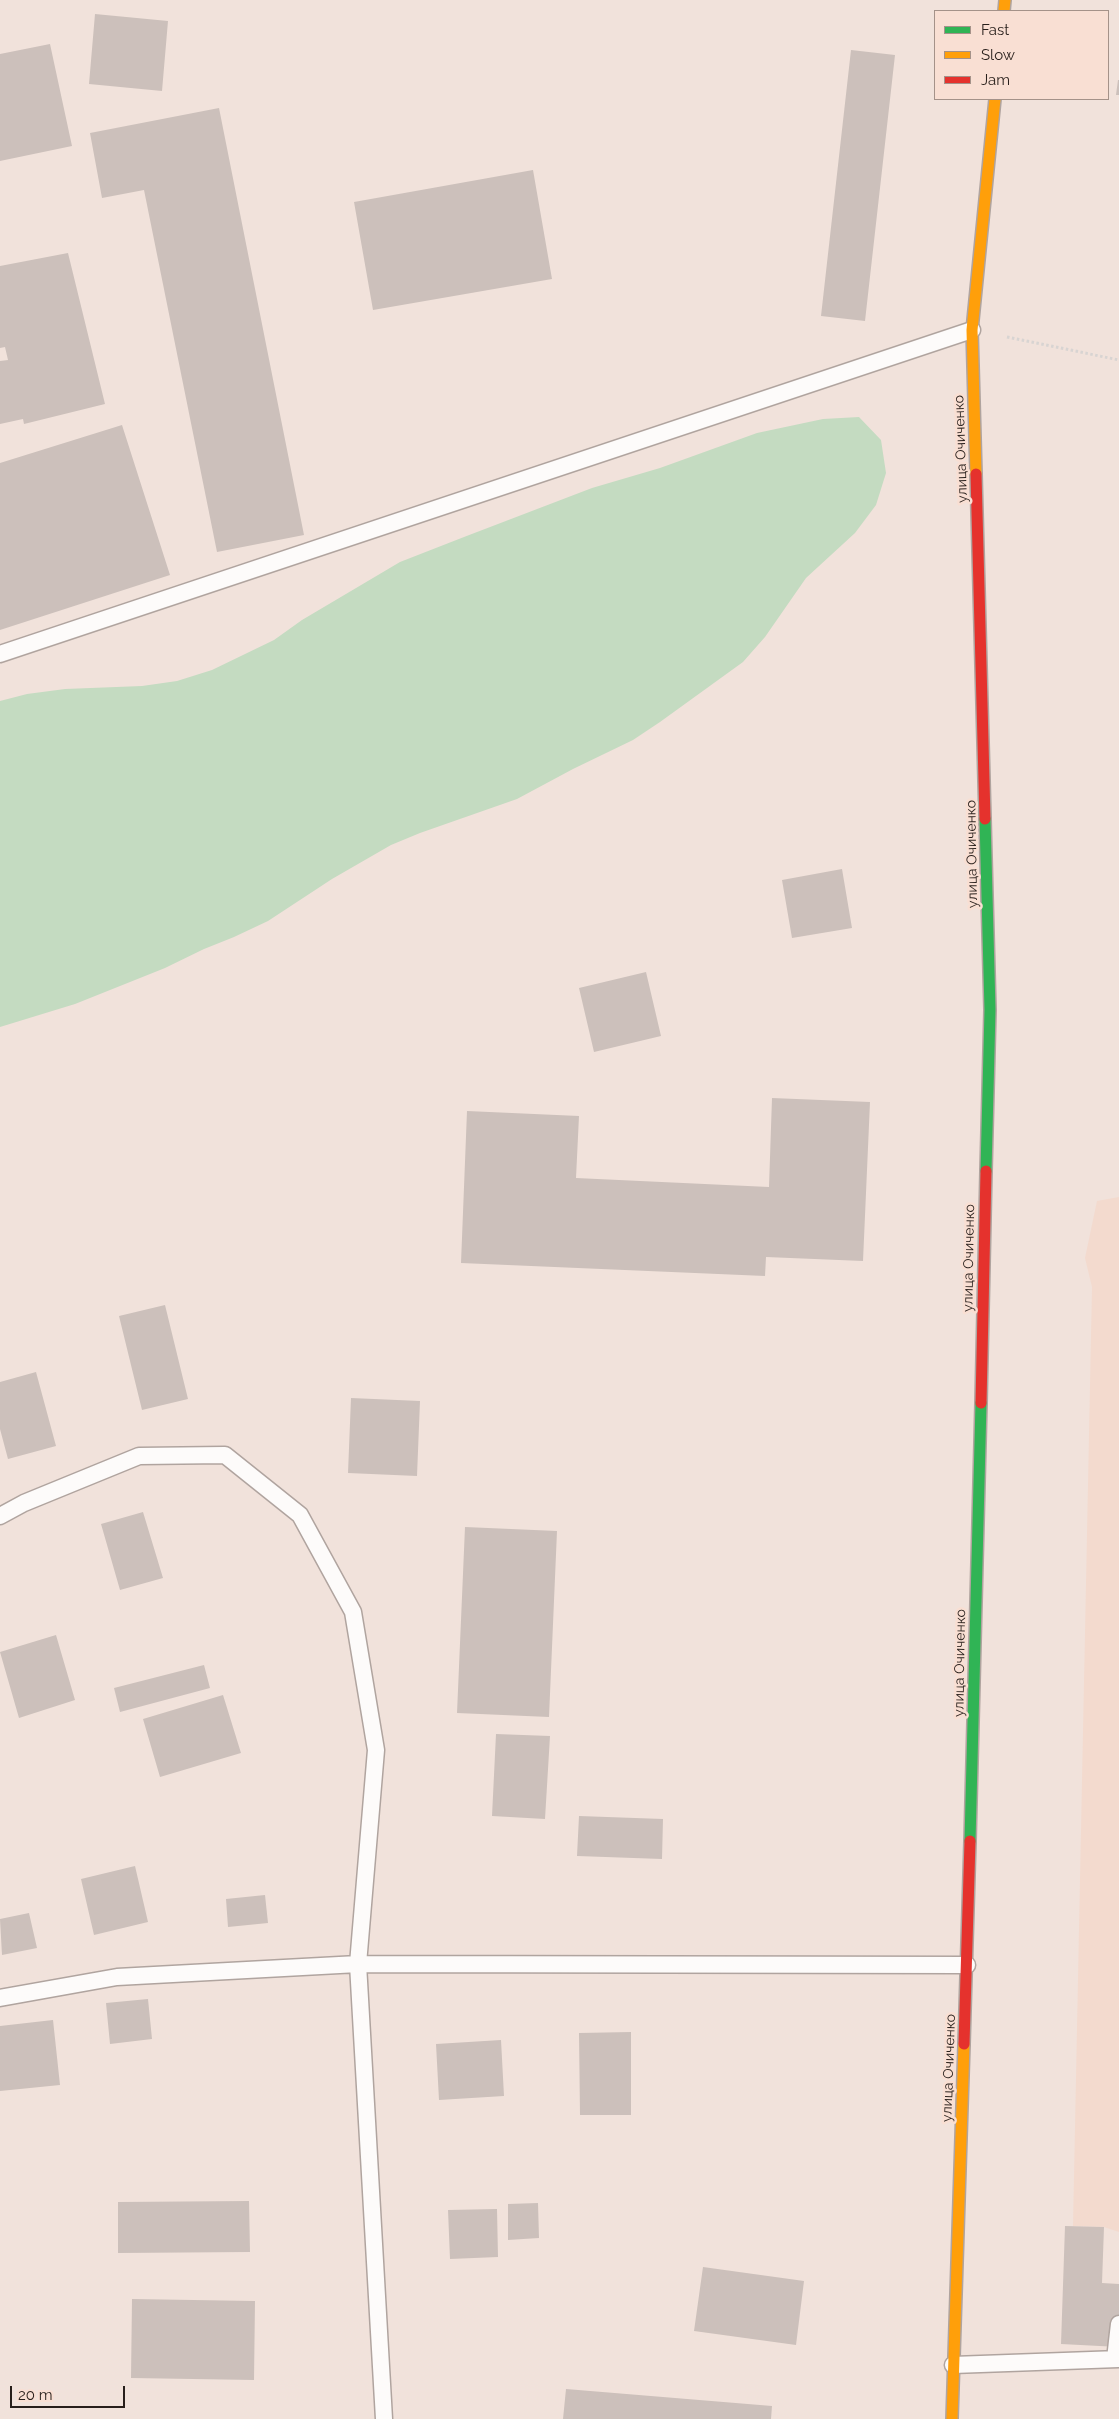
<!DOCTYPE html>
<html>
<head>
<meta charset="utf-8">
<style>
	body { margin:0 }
	#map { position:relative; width:1119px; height:2419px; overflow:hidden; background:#f1e2db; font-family:Raleway,sans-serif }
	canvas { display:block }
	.legend { position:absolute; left:934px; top:10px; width:175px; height:90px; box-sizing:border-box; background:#f9dfd3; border:1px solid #a59289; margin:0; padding:6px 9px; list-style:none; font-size:15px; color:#281f1b }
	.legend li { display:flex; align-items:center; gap:10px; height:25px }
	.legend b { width:25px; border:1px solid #a59289 }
	.scale { position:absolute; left:10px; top:2386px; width:115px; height:22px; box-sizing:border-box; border:2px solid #281f1b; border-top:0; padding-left:6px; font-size:15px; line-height:18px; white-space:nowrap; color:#281f1b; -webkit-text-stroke:4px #f9dfd3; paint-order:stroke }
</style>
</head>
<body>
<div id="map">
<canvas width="1119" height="2419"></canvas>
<ul class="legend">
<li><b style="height:6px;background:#30b455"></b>Fast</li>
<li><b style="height:6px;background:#ff9f0a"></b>Slow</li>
<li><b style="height:6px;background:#e5322d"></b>Jam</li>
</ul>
<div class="scale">20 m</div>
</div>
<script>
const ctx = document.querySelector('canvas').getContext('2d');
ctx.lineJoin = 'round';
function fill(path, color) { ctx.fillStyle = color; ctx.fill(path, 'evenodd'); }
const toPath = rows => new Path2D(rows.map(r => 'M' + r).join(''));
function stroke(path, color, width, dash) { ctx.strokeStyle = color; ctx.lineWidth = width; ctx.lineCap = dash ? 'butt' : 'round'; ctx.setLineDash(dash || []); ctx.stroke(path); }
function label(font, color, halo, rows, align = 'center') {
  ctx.font = font + ' Raleway,sans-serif'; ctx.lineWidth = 5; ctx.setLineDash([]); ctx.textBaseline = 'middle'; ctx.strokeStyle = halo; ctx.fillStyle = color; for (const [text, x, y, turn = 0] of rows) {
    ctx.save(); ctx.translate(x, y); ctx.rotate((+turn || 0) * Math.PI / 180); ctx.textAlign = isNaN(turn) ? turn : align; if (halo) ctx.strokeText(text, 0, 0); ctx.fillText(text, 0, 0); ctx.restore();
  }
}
const built = toPath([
	[1119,1197,1119,2232,1104,2227,1073,2226,1092,1287,1085,1258,1097,1201]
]);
const green = toPath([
	[859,417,881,440,886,473,876,505,855,533,806,578,765,637,743,662,660,722,633,740,573,769,517,799,420,833,391,845,332,879,268,921,234,937,204,949,165,968,75,1004,0,1027,0,701,27,694,65,689,142,686,177,681,212,670,274,640,302,620,400,562,464,537,592,488,660,468,757,433,823,419]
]);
const building = toPath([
	[95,14,168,21,162,91,89,84],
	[50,44,72,146,0,161,0,54],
	[851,50,895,55,865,321,821,316],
	[1118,80,1119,80,1119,95,1116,95],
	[219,108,304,535,217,552,144,190,102,198,90,133],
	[533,170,552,279,373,310,354,202],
	[68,253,105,404,24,424,23,419,0,424,0,361,8,360,5,347,0,348,0,266],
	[122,425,170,575,0,630,0,463],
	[842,869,852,928,792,938,782,880],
	[646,972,661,1036,594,1052,579,988],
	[772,1098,870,1102,863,1261,766,1257,765,1276,461,1263,467,1111,579,1116,576,1178,769,1187],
	[165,1305,188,1399,142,1410,119,1316],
	[36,1372,56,1446,8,1459,0,1429,0,1382],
	[351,1398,420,1401,417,1476,348,1473],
	[143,1512,163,1578,120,1590,101,1524],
	[465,1527,557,1531,549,1717,457,1713],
	[56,1635,75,1700,19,1718,0,1652],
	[204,1665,210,1688,120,1712,114,1688],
	[223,1695,241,1753,160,1777,143,1719],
	[496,1734,550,1736,545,1819,492,1816],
	[579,1816,663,1819,662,1859,577,1856],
	[135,1866,148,1922,94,1935,81,1879],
	[265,1895,268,1923,228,1927,226,1899],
	[29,1913,37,1948,2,1955,0,1919],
	[148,1999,152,2039,110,2044,106,2003],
	[53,2020,60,2085,0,2091,0,2026],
	[631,2032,631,2115,580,2115,579,2033],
	[501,2040,504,2096,439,2100,436,2044],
	[249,2201,250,2252,118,2253,118,2202],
	[538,2203,539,2238,508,2240,508,2204],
	[497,2209,498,2257,450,2259,448,2210],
	[1065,2226,1104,2227,1102,2283,1119,2284,1119,2347,1061,2344],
	[703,2267,804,2281,796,2345,694,2331],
	[132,2299,255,2301,254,2380,131,2378],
	[566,2389,772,2406,771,2419,563,2419]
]);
const path = toPath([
	[1007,337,1119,360]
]);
const lane = toPath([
	[0,654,972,330],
	[0,1516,24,1503,139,1456,225,1455,300,1515,353,1612,376,1750,358,1964,967,1965],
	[0,1998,117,1977,358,1964,384,2419],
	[1115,2359,1119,2324],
	[953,2365,1119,2359]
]);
const fast = toPath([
	[985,819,990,1010,986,1171],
	[970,1841,981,1403]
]);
const slow = toPath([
	[1004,11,1005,0],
	[976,474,972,330,995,99],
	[952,2419,964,2044]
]);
const jam = toPath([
	[976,474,985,819],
	[981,1403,986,1171],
	[964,2044,970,1841]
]);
const streetNames = [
	["улица Очиченко",961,449,-92],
	["улица Очиченко",972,854,-91],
	["улица Очиченко",969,1258,-89],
	["улица Очиченко",960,1663,-89],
	["улица Очиченко",949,2068,-88]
];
fill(built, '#f3dace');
fill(green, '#c4dbc1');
fill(building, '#ccc0bb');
stroke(lane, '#b0a49f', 19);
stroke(fast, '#b0a49f', 14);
stroke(slow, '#b0a49f', 14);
stroke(jam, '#b0a49f', 14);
stroke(path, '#d8d4d2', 3, [2.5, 2.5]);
stroke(lane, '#fdfbfa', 16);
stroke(fast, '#30b455', 11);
stroke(slow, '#ff9f0a', 11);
stroke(jam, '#e5322d', 11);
label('14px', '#281f1b', '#f9dfd3', streetNames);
</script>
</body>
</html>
